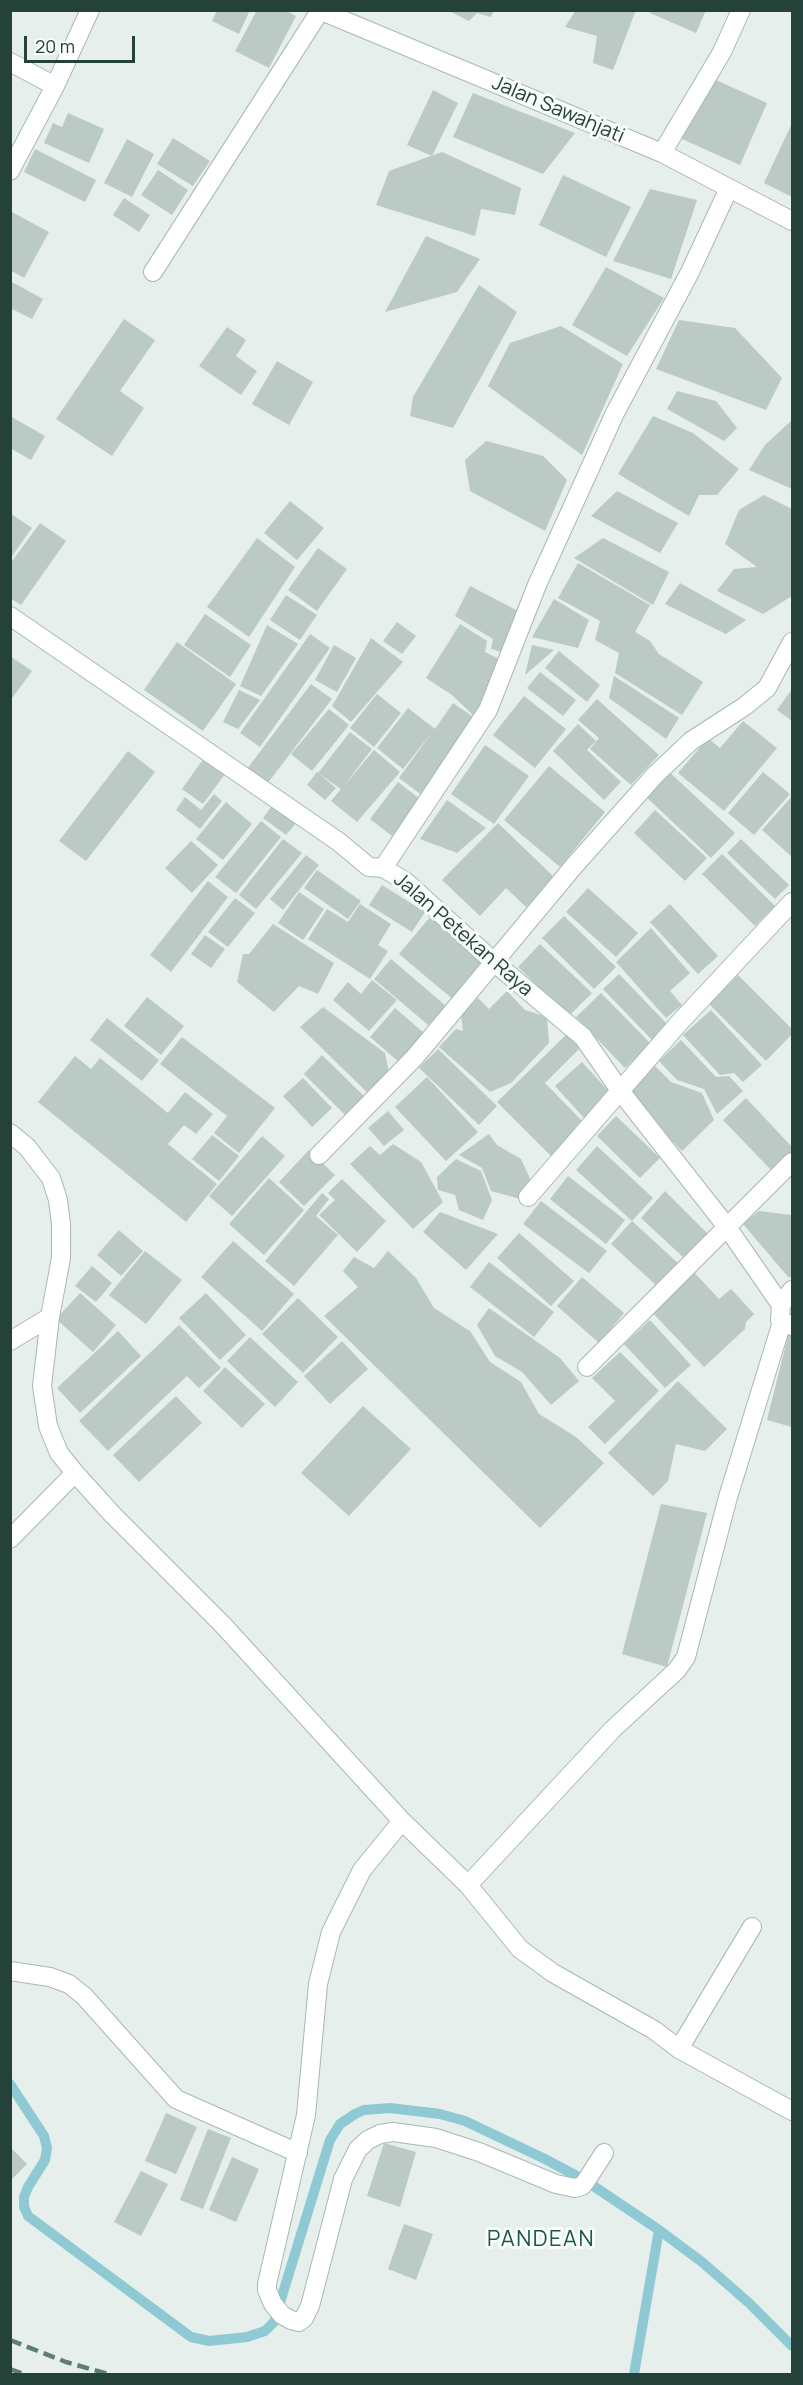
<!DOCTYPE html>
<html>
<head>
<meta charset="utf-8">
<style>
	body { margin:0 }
	#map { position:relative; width:803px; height:2385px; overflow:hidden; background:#e6efeb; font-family:Manrope,sans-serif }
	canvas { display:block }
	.frame { position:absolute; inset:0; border:12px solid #24423a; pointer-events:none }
	.scale { position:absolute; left:24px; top:36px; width:111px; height:27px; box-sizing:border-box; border:3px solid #24423a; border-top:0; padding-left:8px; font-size:18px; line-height:21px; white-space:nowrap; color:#24423a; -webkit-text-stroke:4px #f7fbf9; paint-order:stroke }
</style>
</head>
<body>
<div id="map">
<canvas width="803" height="2385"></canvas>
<div class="frame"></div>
<div class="scale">20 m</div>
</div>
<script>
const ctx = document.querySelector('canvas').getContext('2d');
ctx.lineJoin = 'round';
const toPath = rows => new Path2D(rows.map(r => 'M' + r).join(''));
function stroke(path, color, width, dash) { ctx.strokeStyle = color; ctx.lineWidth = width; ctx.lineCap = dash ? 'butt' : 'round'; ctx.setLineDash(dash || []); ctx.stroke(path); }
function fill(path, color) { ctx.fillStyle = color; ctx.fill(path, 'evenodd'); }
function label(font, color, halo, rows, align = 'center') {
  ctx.font = font + ' Manrope,sans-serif'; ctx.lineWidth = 6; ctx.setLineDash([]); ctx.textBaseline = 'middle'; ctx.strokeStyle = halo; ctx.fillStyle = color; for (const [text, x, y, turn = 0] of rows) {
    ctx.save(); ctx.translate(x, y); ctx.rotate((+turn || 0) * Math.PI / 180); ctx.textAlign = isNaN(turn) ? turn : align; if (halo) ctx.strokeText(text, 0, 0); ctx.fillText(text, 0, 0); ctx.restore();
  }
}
const stream = toPath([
	[10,2084,44,2136,47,2148,45,2160,28,2187,24,2197,24,2207,28,2216,191,2337,209,2341,247,2337,265,2331,274,2322,330,2140,340,2124,355,2114,364,2110,390,2108,440,2114,465,2121,545,2159,586,2181,659,2230,702,2262,749,2303,792,2346],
	[634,2374,659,2230]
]);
const building = toPath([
	[217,10,250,10,239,34,212,21],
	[257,10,285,10,296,16,269,68,235,51],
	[447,10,494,10,491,17,477,13,469,21],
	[576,10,636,10,613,70,593,63,597,36,565,27],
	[651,10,706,10,696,33,650,13],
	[709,77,767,103,740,165,682,139],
	[433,90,458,103,432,156,407,145],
	[473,93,575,133,543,174,453,137],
	[68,113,104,129,89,163,44,143,53,123,62,127],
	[792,123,792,197,764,183],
	[173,138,210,161,193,186,157,164],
	[127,139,154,154,132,197,104,183],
	[35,149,96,180,85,202,24,172],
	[442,152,521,188,515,215,481,209,475,236,376,205,389,171],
	[158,170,188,190,172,215,141,195],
	[563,175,631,207,606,257,539,225],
	[650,189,697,200,671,279,613,261],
	[124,198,150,215,139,232,113,215],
	[10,211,49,232,24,278,10,270],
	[426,236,480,259,457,292,385,312],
	[606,267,664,298,627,356,572,325],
	[10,281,43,299,32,319,10,308],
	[479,285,517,312,453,428,410,416,413,397],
	[124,319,155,340,120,391,144,408,112,456,56,419],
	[679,320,735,328,782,378,766,410,656,369],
	[561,326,623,364,582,455,488,386,510,343],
	[227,327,246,340,236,356,257,371,241,395,199,366],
	[277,361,313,382,289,425,252,404],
	[677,391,716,401,737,428,724,441,667,409],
	[10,416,45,436,31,460,10,448],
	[653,416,693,433,739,469,717,495,699,495,689,516,618,474],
	[792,420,792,489,749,470,765,445],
	[486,441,543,456,567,480,545,531,470,491,465,460],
	[617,491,678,523,660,553,591,516],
	[764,495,792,509,792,596,763,614,717,591,734,569,757,567,725,544,739,510],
	[290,501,324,528,297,560,264,533],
	[10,513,32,528,10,559],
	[40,523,66,541,21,605,10,598,10,564],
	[257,538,295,567,249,637,207,607],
	[603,538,669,572,653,605,574,558],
	[318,548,347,569,317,611,288,590],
	[578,563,650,605,635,632,650,641,659,654,703,682,682,715,615,673,619,653,595,640,600,621,558,598],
	[680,583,746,620,726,634,665,604],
	[470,586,522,613,505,653,491,649,493,639,455,616],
	[286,595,317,615,300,640,270,620],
	[554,599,589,620,578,648,532,637],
	[205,614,251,645,230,677,184,645],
	[397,622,416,636,402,654,383,641],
	[460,624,487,641,485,652,503,661,475,717,452,695,426,678],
	[267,625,298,644,261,696,240,686],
	[310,634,330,648,260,747,240,733],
	[371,638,403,662,351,722,332,706],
	[177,642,236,684,203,731,144,690],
	[334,645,356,658,337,692,315,680],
	[532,645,554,650,525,675],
	[559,651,600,685,587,702,545,668],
	[10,656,32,671,10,701],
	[540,672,576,700,563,716,527,688],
	[614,676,679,718,666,739,609,698],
	[311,684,332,699,267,784,247,769],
	[792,689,792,721,777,710],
	[239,690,260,700,238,729,223,722],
	[377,694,401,713,374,747,350,728],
	[524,696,566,729,535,768,493,735],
	[597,699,659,755,631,785,590,749,599,738,578,720],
	[453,703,478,720,423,796,399,778,433,731,403,769,377,748,408,708,435,729],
	[329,709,349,725,312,771,291,754],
	[743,721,777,748,724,811,678,773,708,738,720,748],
	[578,724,596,741,587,750,621,782,604,800,553,751],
	[350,732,372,749,343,787,374,750,400,772,357,822,331,801,341,789,318,773],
	[485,745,529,776,494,824,451,794],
	[128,751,155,772,86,861,59,841],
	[204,758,225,774,203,804,182,789],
	[549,766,605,812,560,867,504,820],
	[666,769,735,833,711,858,643,794],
	[317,772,336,788,325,800,307,785],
	[763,772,790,794,754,835,728,813],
	[398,782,420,799,392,836,370,819],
	[214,794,222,801,200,829,176,810,185,797,201,810],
	[792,796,792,857,762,830],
	[447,800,486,828,457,853,420,839],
	[226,802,252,824,223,860,196,839],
	[274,803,298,821,286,835,263,818],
	[655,810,707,858,685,881,634,833],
	[261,821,281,837,236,893,215,877],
	[498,823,555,878,526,907,506,888,480,916,442,880],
	[283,839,302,853,256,909,239,895],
	[741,839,789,885,775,899,727,853],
	[191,841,218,865,192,893,165,868],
	[722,854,775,906,755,926,702,874],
	[306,855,319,865,283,910,270,899],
	[317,870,361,901,348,919,304,888],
	[208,881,228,897,171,972,150,955],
	[382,885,425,912,412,932,369,905],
	[588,888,638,933,616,957,566,912],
	[299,892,324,909,303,940,278,923],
	[235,898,255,913,228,947,208,932],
	[360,904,391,924,378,945,388,951,370,979,308,939,327,909,348,922],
	[670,904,718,956,698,974,650,922],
	[564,916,616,967,594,989,542,938],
	[430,917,482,962,455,1001,399,954],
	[273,924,334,963,318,994,299,986,274,1012,237,982,243,954,249,954],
	[651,928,690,973,670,991,682,1005,666,1018,616,962],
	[205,935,225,949,211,968,191,954],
	[540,944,592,993,569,1016,518,967],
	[391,959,446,1006,428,1025,374,979],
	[619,974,668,1025,652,1040,603,989],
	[738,975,792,1029,792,1034,766,1061,709,1004],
	[372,980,397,1000,369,1031,333,1000,348,982,361,994],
	[507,991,525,1010,547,1017,549,1043,511,1083,490,1092,439,1047,456,1029,463,1031,461,1016,478,998,489,1009],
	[601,993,651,1044,625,1068,576,1017],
	[147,997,184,1026,161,1055,124,1026],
	[323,1007,385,1053,390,1077,372,1097,300,1027],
	[395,1008,425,1034,400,1063,370,1037],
	[711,1010,762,1065,743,1082,734,1073,720,1075,683,1035],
	[107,1018,159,1060,142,1081,90,1040],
	[567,1034,581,1047,545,1083,584,1123,551,1156,497,1102],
	[182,1037,275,1108,239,1153,214,1133,227,1116,160,1064],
	[681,1040,716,1077,729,1076,743,1091,717,1114,704,1089,677,1080,659,1061],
	[438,1049,497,1106,479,1125,419,1068],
	[322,1055,368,1100,349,1119,304,1074],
	[75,1056,91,1069,100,1058,168,1113,185,1092,213,1114,196,1134,184,1125,168,1144,217,1184,186,1222,38,1102],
	[582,1062,613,1096,586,1120,555,1086],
	[655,1066,671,1082,702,1093,714,1120,682,1151,626,1093],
	[427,1077,478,1132,446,1161,395,1107],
	[303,1078,332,1108,312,1127,283,1096],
	[746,1098,792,1147,792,1154,773,1172,723,1120],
	[388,1111,404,1130,384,1146,368,1128],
	[616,1116,660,1158,640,1178,597,1136],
	[489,1134,497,1145,521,1159,533,1185,520,1199,491,1191,482,1168,459,1155],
	[212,1135,239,1156,219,1181,192,1159],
	[262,1136,285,1156,232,1216,209,1196],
	[393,1144,421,1162,443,1202,413,1229,350,1164,370,1146,380,1155],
	[597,1146,653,1198,632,1221,576,1170],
	[309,1150,335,1175,304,1206,279,1182],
	[456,1159,481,1171,492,1200,483,1220,459,1210,455,1195,438,1190,437,1177],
	[568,1176,625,1220,606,1244,550,1199],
	[269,1178,304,1210,264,1255,229,1224],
	[342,1179,386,1221,357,1252,319,1215,335,1200,328,1193],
	[665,1191,709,1235,685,1259,641,1218],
	[322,1193,329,1199,316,1216,338,1235,294,1286,265,1261],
	[541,1201,607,1251,589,1273,523,1224],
	[759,1211,792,1215,792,1275,789,1278,743,1224],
	[440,1212,498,1234,466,1270,423,1232],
	[632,1221,678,1263,657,1286,611,1244],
	[119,1230,143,1251,121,1276,97,1255],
	[519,1233,574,1281,551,1306,497,1258],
	[233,1241,294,1294,262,1331,201,1277],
	[145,1251,182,1280,146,1324,109,1295],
	[388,1251,416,1278,434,1308,470,1331,490,1362,521,1382,539,1414,576,1437,604,1463,540,1528,324,1316,358,1287,343,1271,354,1257,374,1268],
	[489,1262,554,1312,534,1337,470,1287],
	[92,1266,112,1283,96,1302,75,1286],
	[693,1271,719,1299,731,1289,754,1314,746,1322,745,1329,704,1367,650,1310],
	[582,1277,624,1313,599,1343,557,1306],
	[80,1293,116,1325,93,1352,56,1319],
	[206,1293,246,1335,220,1360,179,1318],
	[298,1298,338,1337,303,1373,262,1334],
	[489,1308,560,1358,579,1381,551,1405,522,1372,495,1356,477,1325],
	[650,1320,691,1365,665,1388,624,1344],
	[179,1325,221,1368,199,1388,187,1376,108,1451,79,1421],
	[118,1331,141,1356,80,1413,57,1388],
	[789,1332,792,1333,792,1427,767,1420],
	[250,1337,298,1382,275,1407,227,1361],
	[342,1341,368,1369,330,1404,304,1376],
	[620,1352,659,1391,605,1444,588,1427,615,1401,592,1378],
	[225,1367,265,1404,242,1428,203,1391],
	[678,1381,727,1429,705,1451,676,1444,668,1481,653,1496,608,1453],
	[176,1396,202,1423,139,1482,113,1455],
	[363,1406,411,1449,349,1516,301,1473],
	[661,1504,707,1513,667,1667,622,1654],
	[166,2113,197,2127,176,2174,145,2161],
	[208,2129,231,2138,203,2209,180,2200],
	[384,2143,416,2152,400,2207,367,2196],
	[10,2147,27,2164,10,2181],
	[232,2157,259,2169,236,2222,209,2210],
	[141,2171,168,2184,141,2236,114,2222],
	[404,2224,433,2234,416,2280,388,2269]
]);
const minor = toPath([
	[319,10,662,153,792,221],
	[10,62,55,86],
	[662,153,722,52,741,10],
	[10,171,55,86,90,10],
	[153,272,320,11],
	[10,616,339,842,369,867,383,868,405,881,495,963,583,1037,621,1092,727,1227,781,1305,780,1320,792,1326],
	[383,868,488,710,537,585,615,413,690,272,729,188],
	[10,1133,27,1147,51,1178,58,1200,61,1224,61,1258,50,1317,42,1386,48,1426,59,1453,75,1473,112,1514,223,1625,402,1821,468,1885,520,1949,553,1973,654,2030,679,2049,792,2111],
	[319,1155,415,1057,574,866,655,775,691,741,745,706,767,688,792,642],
	[528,1197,679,1023,792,902],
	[781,1305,792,1290],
	[10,1341,50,1317],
	[587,1367,792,1162],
	[10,1539,75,1473],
	[402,1821,362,1870,331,1932,318,1984,306,2115,267,2284,267,2290,273,2304,282,2315,291,2320,299,2322,304,2318,310,2306,343,2179,358,2149,368,2140,380,2134,393,2132,436,2138,479,2152,556,2184,575,2188,582,2186,586,2181,604,2153],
	[468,1885,613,1729,677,1670,686,1657,728,1497,782,1322],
	[10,1971,50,1977,69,1984,84,1996,176,2099,298,2153],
	[679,2049,752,1927]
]);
const rail = toPath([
	[10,2340,66,2362,108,2374],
	[10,2369,24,2374]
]);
const streetNames = [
	["Jalan Sawahjati",558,110,23],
	["Jalan Petekan Raya",463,935,41]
];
const quarterNames = [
	["PANDEAN",541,2240]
];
stroke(stream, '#8ec9d4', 10);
fill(building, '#bbcac4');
stroke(minor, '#a8b8b2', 20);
stroke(minor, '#fff', 18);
stroke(rail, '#5f7d75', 4.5, [12, 6]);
label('20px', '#24423a', '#f7fbf9', streetNames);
ctx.letterSpacing = '1.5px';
label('22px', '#1f5548', '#f7fbf9', quarterNames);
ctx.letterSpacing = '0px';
</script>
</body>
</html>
